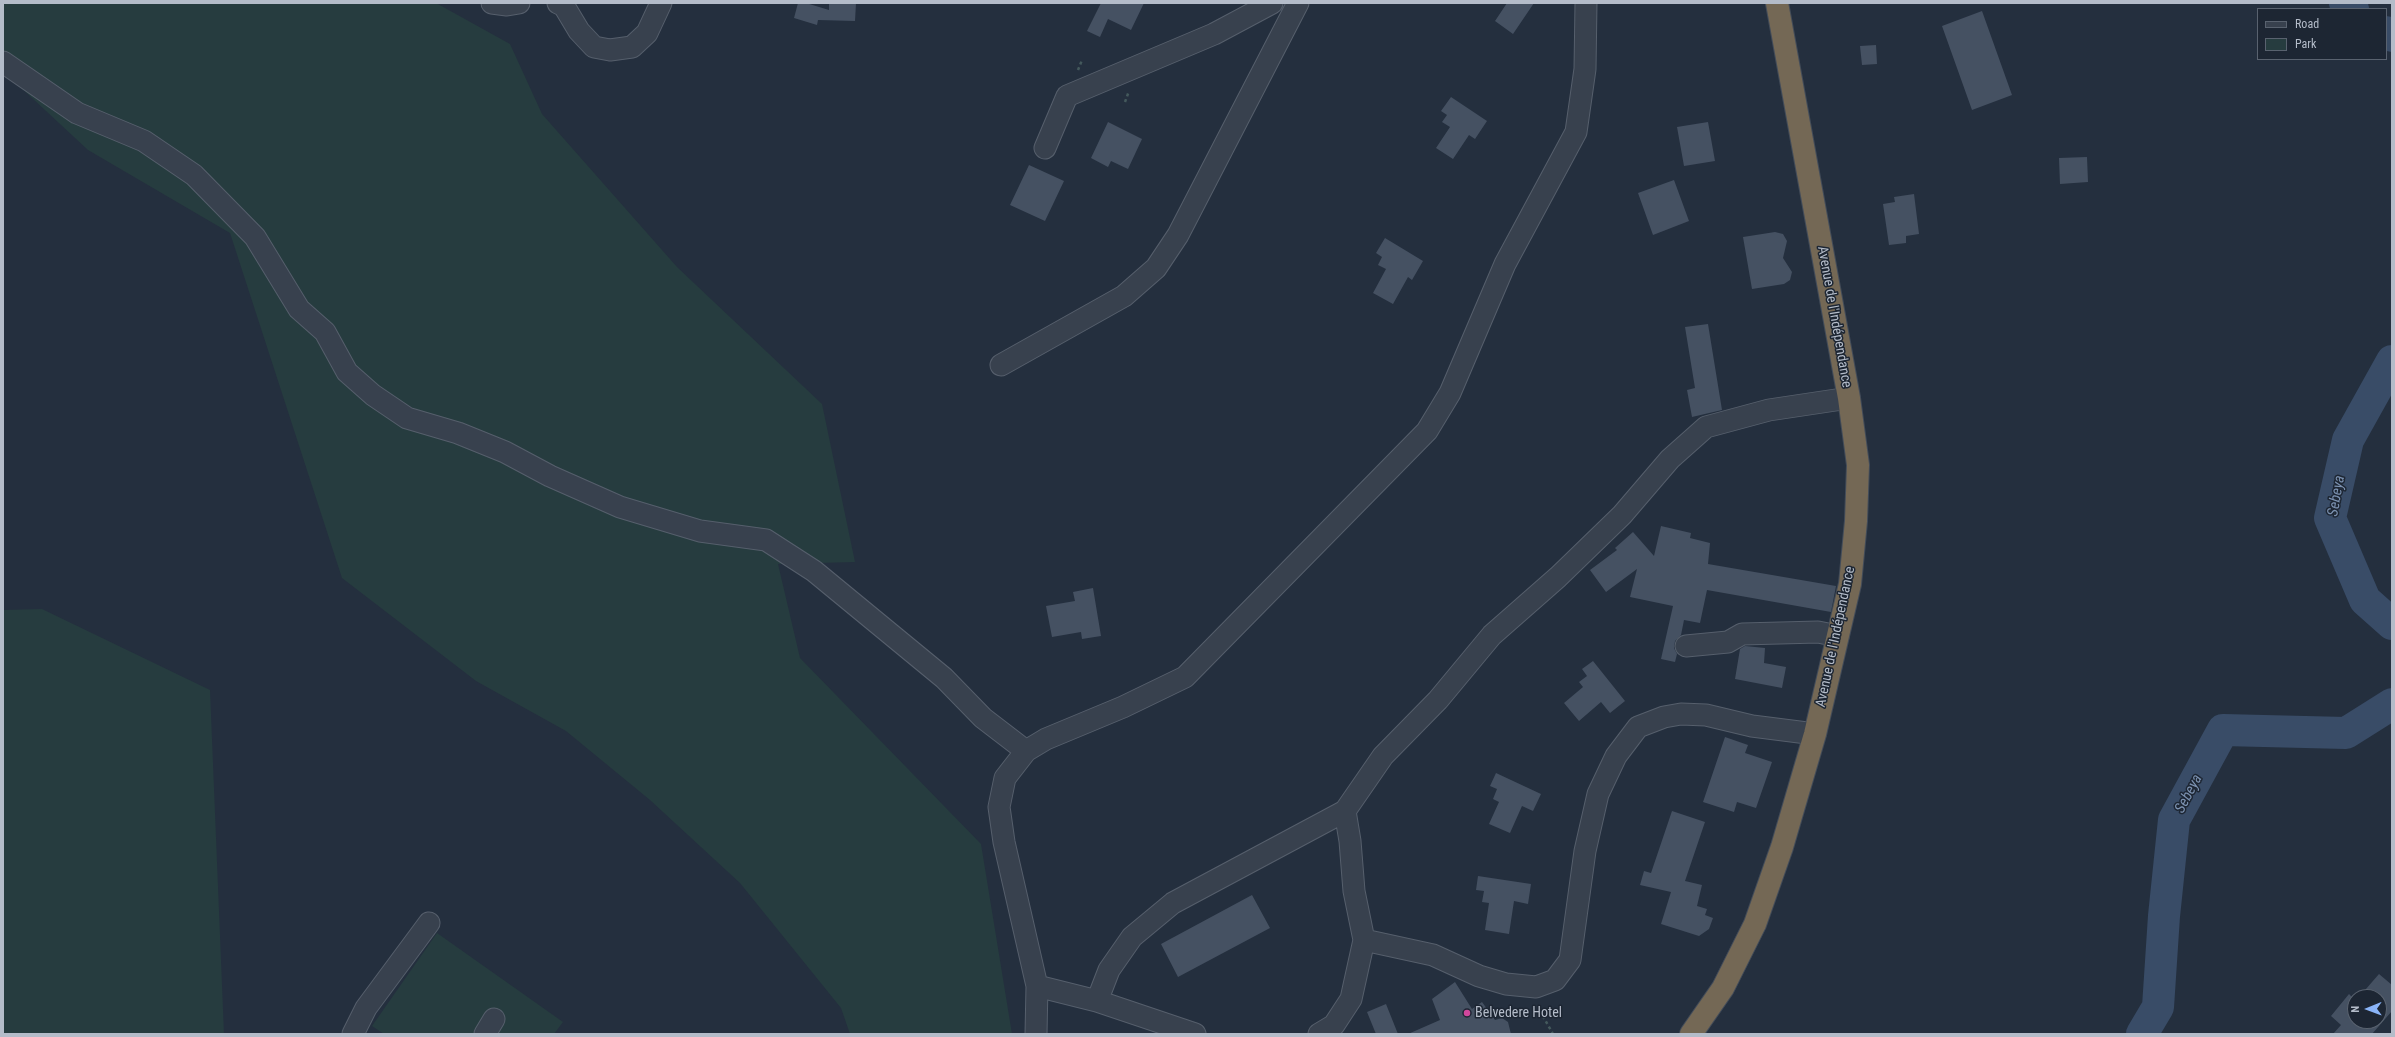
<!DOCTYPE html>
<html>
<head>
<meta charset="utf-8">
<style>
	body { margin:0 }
	#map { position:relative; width:2395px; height:1037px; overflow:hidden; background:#242f3e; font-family:"Roboto Condensed",sans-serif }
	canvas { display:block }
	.frame { position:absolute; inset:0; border:4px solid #b4bcc9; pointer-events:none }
	.legend { position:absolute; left:2257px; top:8px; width:130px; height:52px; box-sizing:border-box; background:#1d2633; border:1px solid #59626f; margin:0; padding:5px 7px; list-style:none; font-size:12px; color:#b4bcc9 }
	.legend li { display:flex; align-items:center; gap:8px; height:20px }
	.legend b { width:20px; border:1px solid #59626f }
	.north { position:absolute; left:2347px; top:989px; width:40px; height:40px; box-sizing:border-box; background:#1d2633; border:1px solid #59626f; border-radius:50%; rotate:269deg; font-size:11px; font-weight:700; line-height:16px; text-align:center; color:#b4bcc9 }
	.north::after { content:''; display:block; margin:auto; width:14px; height:18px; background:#8ab4f8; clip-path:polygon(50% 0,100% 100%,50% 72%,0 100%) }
</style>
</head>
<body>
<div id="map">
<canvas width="2395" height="1037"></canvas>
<div class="frame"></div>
<ul class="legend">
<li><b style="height:5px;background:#38414e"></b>Road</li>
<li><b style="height:11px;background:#263c3f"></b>Park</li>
</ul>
<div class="north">N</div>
</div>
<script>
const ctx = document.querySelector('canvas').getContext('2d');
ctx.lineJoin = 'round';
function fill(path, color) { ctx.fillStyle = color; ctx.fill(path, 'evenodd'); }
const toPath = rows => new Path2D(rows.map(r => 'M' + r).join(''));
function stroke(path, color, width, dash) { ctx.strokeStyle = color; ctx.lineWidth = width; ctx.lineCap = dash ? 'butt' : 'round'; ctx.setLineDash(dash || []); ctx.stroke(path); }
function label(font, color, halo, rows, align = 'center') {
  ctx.font = font + ' "Roboto Condensed",sans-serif'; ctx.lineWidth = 3; ctx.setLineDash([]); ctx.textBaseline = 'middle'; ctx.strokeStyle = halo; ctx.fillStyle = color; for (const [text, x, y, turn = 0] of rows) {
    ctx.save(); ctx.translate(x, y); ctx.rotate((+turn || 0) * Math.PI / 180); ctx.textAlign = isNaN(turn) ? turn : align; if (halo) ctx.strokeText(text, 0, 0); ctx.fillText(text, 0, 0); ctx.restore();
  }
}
const green = toPath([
	[3,3,436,3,510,44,542,114,677,267,822,404,855,562,778,564,800,658,981,844,1012,1034,850,1034,841,1008,740,883,650,800,566,731,476,681,342,578,230,233,88,150,3,71],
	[42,609,210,690,224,1034,3,1034,3,610],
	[437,933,563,1022,554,1034,384,1034,372,1026]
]);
const river = toPath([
	[2345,3,2353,9],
	[2386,32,2392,36],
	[2392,361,2348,440,2330,518,2365,600,2392,624],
	[2142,1034,2158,1007,2164,916,2174,820,2223,730,2346,733,2392,704]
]);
const building = toPath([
	[798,3,806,3,829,10,829,3,856,3,855,21,818,20,817,25,794,18],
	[1101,3,1144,3,1131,30,1108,19,1100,37,1087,31],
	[1507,3,1534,3,1513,34,1495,21],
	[1982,11,2012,95,1972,110,1942,26],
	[1876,45,1877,64,1862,65,1860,46],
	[1451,97,1487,121,1475,139,1469,135,1453,159,1436,148,1450,127,1442,122,1447,115,1441,111],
	[1108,122,1142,139,1128,169,1111,161,1108,167,1091,158],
	[1708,122,1715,161,1684,166,1677,127],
	[2087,157,2088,182,2060,184,2059,158],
	[1029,165,1064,181,1045,221,1010,205],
	[1674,180,1689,221,1653,235,1638,193],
	[1914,194,1919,234,1906,236,1906,243,1889,245,1883,204,1895,202,1894,197],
	[1775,232,1783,234,1787,241,1783,258,1792,272,1790,280,1784,284,1752,289,1743,237],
	[1385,238,1423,261,1412,280,1408,277,1393,304,1373,293,1386,269,1378,265,1382,257,1376,253],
	[1708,324,1722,410,1692,417,1687,390,1695,388,1685,327],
	[1661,526,1691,533,1690,538,1710,543,1708,564,1836,586,1831,612,1707,590,1700,623,1684,620,1681,635,1675,641,1674,648,1677,654,1675,662,1661,659,1673,606,1630,597,1637,569,1606,592,1590,570,1617,550,1615,548,1633,532,1654,556],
	[1093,588,1101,636,1082,639,1081,632,1052,637,1046,606,1075,601,1073,592],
	[1745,646,1765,648,1764,663,1786,667,1782,688,1735,679,1740,649],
	[1593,661,1625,701,1610,713,1601,702,1579,721,1564,703,1583,687,1579,682,1587,676,1582,669],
	[1725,737,1748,745,1745,753,1772,762,1756,808,1737,802,1734,812,1703,802],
	[1496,773,1541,794,1533,811,1522,806,1510,833,1489,824,1499,802,1493,799,1497,789,1490,786],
	[1672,811,1705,822,1685,881,1702,885,1697,906,1707,909,1705,915,1713,918,1709,929,1699,936,1661,924,1671,892,1640,885,1644,871,1651,873],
	[1478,876,1531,884,1528,904,1514,901,1509,934,1485,930,1489,903,1482,902,1484,891,1476,890],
	[1252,895,1270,928,1178,977,1161,944],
	[2379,974,2392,985,2392,1011,2372,1034,2333,1034,2341,1025,2331,1016,2349,994,2355,1000,2355,1021,2379,1021,2379,997,2359,997],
	[1455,982,1472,1009,1482,1002,1495,1020,1502,1018,1508,1022,1511,1034,1408,1034,1440,1020,1432,999],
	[1386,1004,1398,1034,1376,1034,1367,1012]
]);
const path = toPath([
	[1078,70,1082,60],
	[1125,102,1129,91],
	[1539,1005,1540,1011,1553,1034]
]);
const minor = toPath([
	[492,3,507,5,519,3],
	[558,3,564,6,579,31,594,47,610,50,632,47,647,33,661,3],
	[3,62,77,113,144,141,194,175,255,237,299,309,325,332,347,372,373,395,407,418,458,433,505,452,550,476,620,507,700,531,766,540,814,571,944,678,983,718,1026,751],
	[1045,148,1067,96,1214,34,1272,3],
	[1001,365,1124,296,1156,268,1178,235,1298,3],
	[1686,646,1728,642,1742,634,1818,632,1838,636],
	[1364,940,1433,955,1479,976,1506,984,1536,987,1555,980,1570,960,1585,851,1598,794,1616,756,1638,727,1664,717,1681,714,1706,715,1752,726,1815,734],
	[1037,986,1097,1001,1195,1034],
	[1097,1001,1109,970,1132,937,1173,903,1345,811,1383,756,1438,700,1492,635,1558,577,1622,515,1670,459,1706,427,1769,410,1849,398],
	[353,1034,366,1008,429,923],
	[485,1034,494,1019],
	[1036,1034,1037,986,1004,842,999,807,1005,778,1026,751,1046,739,1123,707,1185,677,1427,431,1450,393,1505,264,1576,132,1585,69,1586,3],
	[1319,1034,1334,1025,1351,999,1364,940,1354,891,1350,841,1345,811]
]);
const highway = toPath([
	[1691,1034,1723,988,1755,924,1782,847,1815,734,1850,584,1856,521,1858,465,1849,398,1777,3]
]);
const markers = [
	[1467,1013,4,"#d1479c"]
];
const streetNames = [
	["Avenue de l'Indépendance",1834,317,80],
	["Avenue de l'Indépendance",1836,637,-78]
];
const poiNames = [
	["Belvedere Hotel",1475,1013]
];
const waterNames = [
	["Sebeya",2337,496,-80],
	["Sebeya",2189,794,-62]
];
fill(green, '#263c3f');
stroke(river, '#394c67', 32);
fill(building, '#455162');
stroke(minor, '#565f6c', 23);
stroke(highway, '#434c59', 24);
stroke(path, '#44595c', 2.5, [3, 3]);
stroke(minor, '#38414e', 21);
stroke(highway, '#746855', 22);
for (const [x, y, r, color] of markers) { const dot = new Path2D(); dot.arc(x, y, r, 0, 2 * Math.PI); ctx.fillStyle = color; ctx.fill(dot); stroke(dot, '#1d2633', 1.5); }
label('14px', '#b4bcc9', '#1d2633', streetNames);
label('14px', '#b4bcc9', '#1d2633', poiNames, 'left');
label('italic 15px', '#7c92b1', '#1d2633', waterNames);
</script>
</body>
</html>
